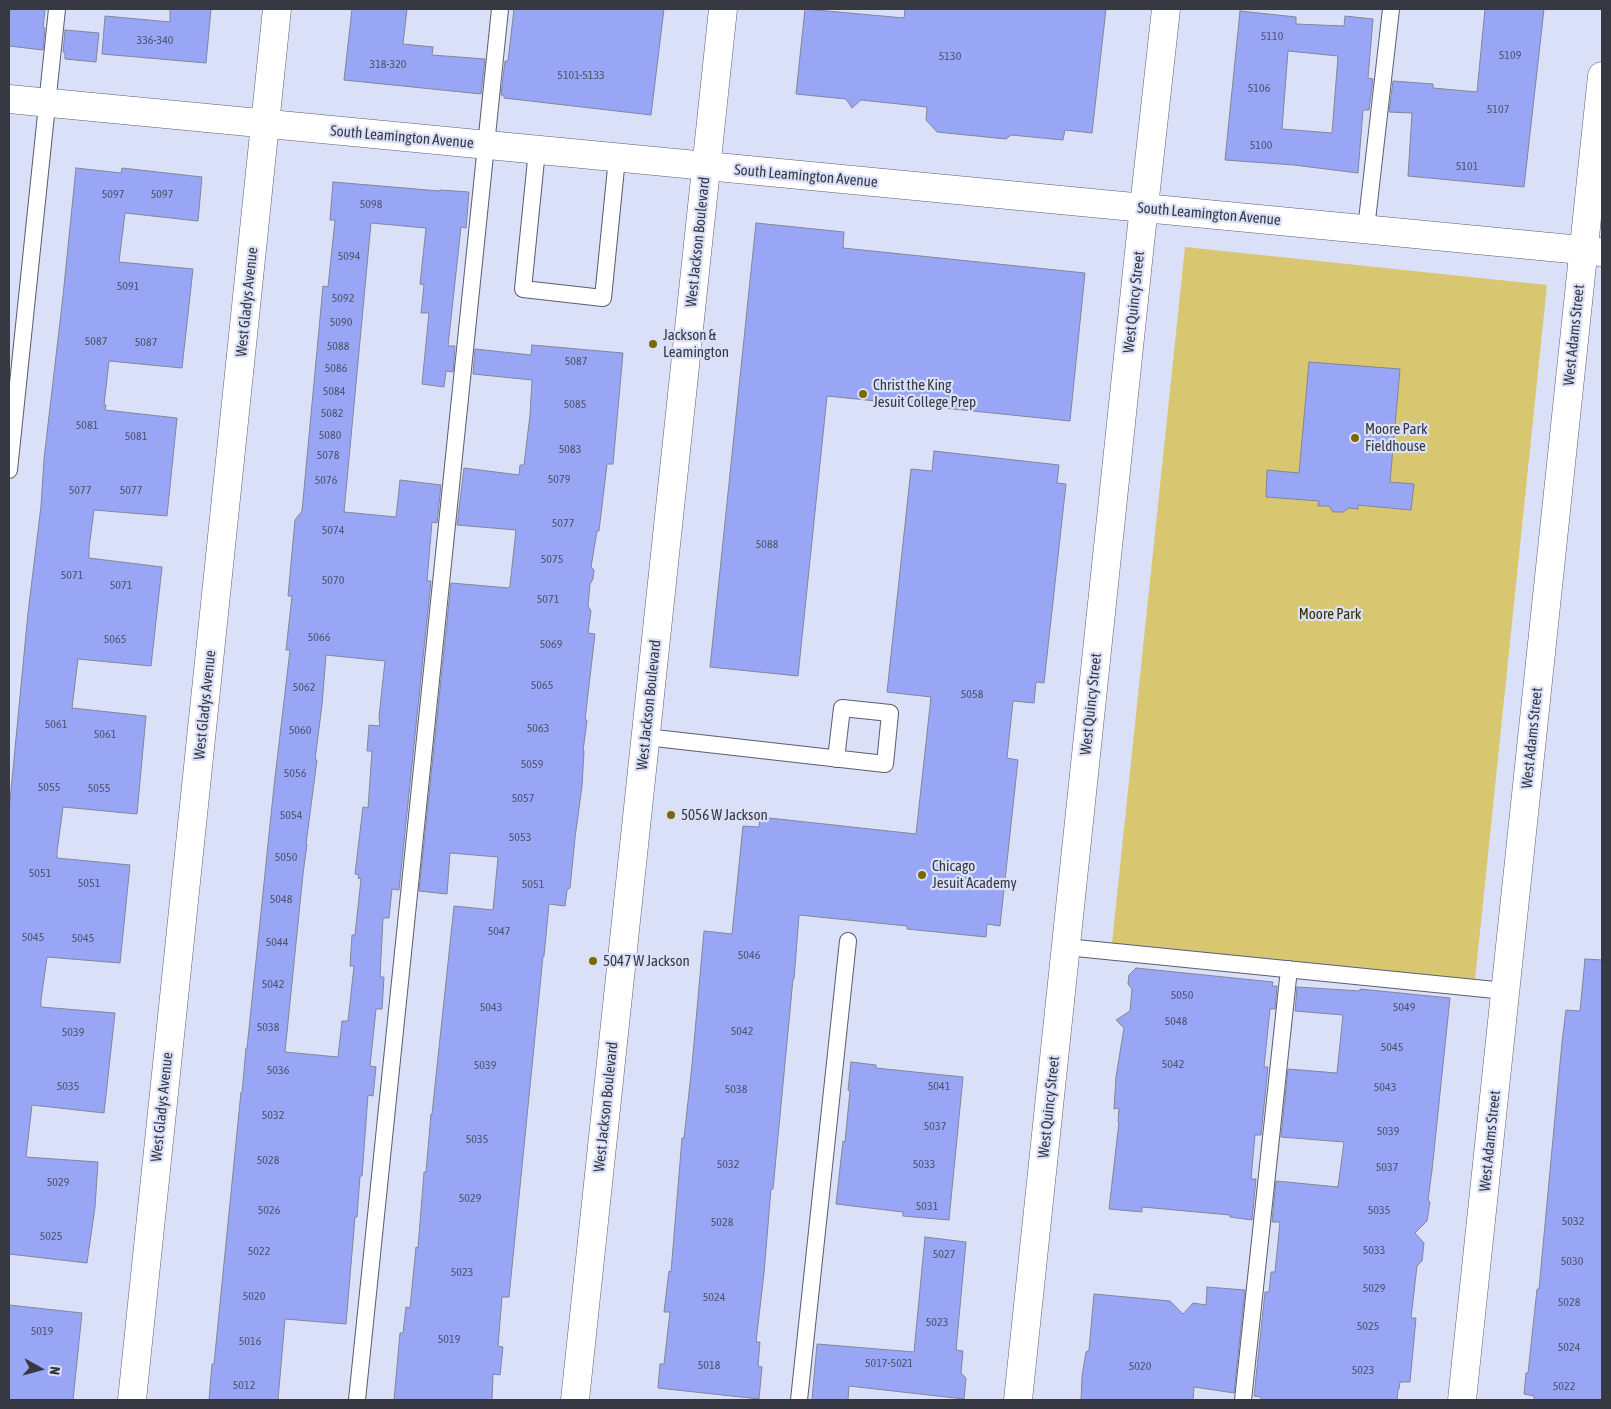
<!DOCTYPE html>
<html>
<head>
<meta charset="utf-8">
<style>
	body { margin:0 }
	#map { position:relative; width:1611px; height:1409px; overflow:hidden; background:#dae0f7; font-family:"Asap Condensed",sans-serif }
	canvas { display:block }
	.frame { position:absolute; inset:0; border:10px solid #373942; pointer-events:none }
	.north { position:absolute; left:15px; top:1344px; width:50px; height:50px; -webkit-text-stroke:4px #dae0f7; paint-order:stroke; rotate:97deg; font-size:14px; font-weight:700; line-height:20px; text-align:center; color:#373942 }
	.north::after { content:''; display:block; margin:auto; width:18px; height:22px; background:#373942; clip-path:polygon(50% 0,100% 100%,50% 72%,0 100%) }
</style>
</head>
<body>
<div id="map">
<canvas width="1611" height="1409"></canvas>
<div class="frame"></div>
<div class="north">N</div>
</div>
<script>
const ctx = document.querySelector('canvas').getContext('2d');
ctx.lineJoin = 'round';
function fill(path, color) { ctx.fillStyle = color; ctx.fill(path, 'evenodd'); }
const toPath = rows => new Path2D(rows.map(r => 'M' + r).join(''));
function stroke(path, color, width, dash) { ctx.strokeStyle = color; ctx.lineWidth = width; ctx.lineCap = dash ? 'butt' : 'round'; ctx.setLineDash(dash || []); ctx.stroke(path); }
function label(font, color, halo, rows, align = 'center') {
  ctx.font = font + ' "Asap Condensed",sans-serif'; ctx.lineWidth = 4.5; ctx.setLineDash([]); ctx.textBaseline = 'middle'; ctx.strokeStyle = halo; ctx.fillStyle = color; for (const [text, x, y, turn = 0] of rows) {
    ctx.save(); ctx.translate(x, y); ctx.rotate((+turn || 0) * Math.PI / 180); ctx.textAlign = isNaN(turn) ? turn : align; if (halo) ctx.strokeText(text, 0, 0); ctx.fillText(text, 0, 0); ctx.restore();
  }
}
const green = toPath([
	[1185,247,1547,285,1475,980,1112,943]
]);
const building = toPath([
	[9,9,45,9,43,28,45,28,43,50,9,46,9,9],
	[170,9,211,9,206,63,102,54,105,16,170,22,170,9],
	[352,9,407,9,403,44,433,47,432,55,485,59,481,94,344,80,352,9],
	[514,9,664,9,651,115,504,98,504,95,501,95,505,61,508,61,514,9],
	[805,9,904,18,905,9,1106,9,1092,133,1065,130,1063,140,1011,135,1006,139,937,132,926,120,927,107,861,100,852,108,846,99,796,94,805,9],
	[1485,9,1544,9,1524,187,1408,176,1412,113,1389,112,1393,81,1433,84,1433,88,1477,92,1485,9],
	[1240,11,1296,17,1296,24,1344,26,1345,16,1373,19,1368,78,1373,79,1369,110,1363,110,1358,173,1294,165,1225,160,1240,11],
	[1288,51,1338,56,1332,133,1282,129,1288,51],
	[65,30,99,33,96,62,65,59,65,52,63,52,65,30],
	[76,168,121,173,122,168,202,177,198,221,125,213,119,262,193,269,182,368,109,361,104,405,106,405,105,410,177,418,167,516,94,510,89,548,89,558,162,567,151,666,78,659,72,708,146,716,137,814,63,807,57,852,57,858,130,865,120,963,47,957,41,1000,41,1007,115,1013,104,1113,32,1105,26,1157,98,1162,95,1207,87,1263,9,1254,9,811,28,613,41,506,44,459,63,296,76,168],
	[333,182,440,191,440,190,469,192,466,228,461,227,448,346,455,346,453,372,446,371,444,387,422,384,429,313,421,313,424,285,420,284,426,228,371,223,344,512,396,517,400,480,441,485,437,523,432,522,427,581,431,581,399,890,392,889,389,918,383,918,380,977,384,977,382,1009,376,1009,370,1066,376,1067,373,1096,368,1095,362,1176,360,1176,357,1217,355,1217,346,1324,285,1319,278,1400,209,1400,212,1364,214,1364,241,1092,242,1093,246,1048,247,1048,274,786,290,650,286,650,292,596,288,596,295,520,302,511,323,286,328,287,335,220,330,220,333,182],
	[326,655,385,661,379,717,380,726,369,725,367,751,372,751,368,808,363,807,355,874,359,875,358,878,361,879,355,935,352,935,350,966,354,966,348,1021,342,1021,338,1057,285,1052,303,874,307,844,306,844,317,760,315,760,322,705,326,655],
	[756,223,844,232,843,248,1085,273,1070,421,827,396,798,676,710,667,756,223],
	[532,345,623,353,613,464,607,464,599,531,597,531,591,567,594,570,593,579,590,584,588,606,591,611,588,633,595,634,585,720,587,720,583,751,584,751,582,786,575,838,570,888,567,890,565,906,549,904,544,956,543,956,509,1297,502,1297,498,1346,503,1347,500,1375,493,1374,492,1400,394,1400,400,1333,403,1333,406,1307,410,1308,416,1247,418,1248,424,1172,426,1172,431,1114,432,1114,454,906,493,910,498,857,450,853,447,894,419,891,451,583,509,588,510,585,516,530,457,525,464,468,519,475,520,465,524,465,530,415,532,380,473,374,475,349,531,355,532,345],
	[1309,362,1400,369,1390,482,1414,484,1411,510,1358,505,1358,509,1349,508,1343,512,1333,512,1329,506,1318,506,1319,501,1266,497,1267,470,1299,473,1309,362],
	[934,451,1059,465,1057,483,1066,484,1044,683,1036,682,1034,703,1013,701,1007,758,1018,760,1000,926,987,924,986,937,907,929,907,926,799,915,794,979,793,979,773,1189,771,1189,764,1273,756,1342,760,1342,758,1366,762,1367,759,1399,658,1388,660,1364,664,1364,670,1312,664,1312,669,1271,671,1272,682,1138,684,1138,692,1065,704,931,732,934,743,826,759,827,760,817,916,834,931,697,887,692,911,469,932,471,934,451],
	[1585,959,1602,960,1602,1400,1534,1400,1534,1396,1524,1394,1526,1373,1528,1373,1537,1289,1539,1289,1562,1042,1566,1010,1580,1011,1585,959],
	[1136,968,1273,982,1272,986,1277,986,1275,1009,1270,1009,1264,1067,1268,1067,1261,1135,1255,1135,1251,1179,1256,1179,1252,1220,1230,1217,1230,1215,1142,1207,1142,1212,1109,1209,1119,1122,1118,1122,1119,1108,1114,1109,1116,1077,1124,1028,1116,1020,1130,1011,1132,989,1128,984,1129,975,1136,968],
	[1297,987,1360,991,1360,989,1450,998,1432,1170,1428,1200,1430,1202,1427,1221,1415,1233,1424,1243,1422,1261,1417,1266,1411,1318,1416,1318,1410,1382,1400,1382,1399,1389,1398,1389,1397,1400,1261,1400,1261,1397,1254,1396,1265,1292,1269,1292,1271,1272,1275,1272,1280,1222,1272,1222,1276,1181,1338,1187,1344,1142,1281,1137,1288,1069,1337,1073,1343,1015,1295,1011,1297,987],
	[851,1062,876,1065,876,1068,963,1077,949,1220,903,1216,903,1212,836,1204,843,1141,845,1142,850,1091,848,1090,851,1062],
	[925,1237,966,1242,956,1350,963,1351,961,1373,966,1378,964,1399,849,1386,848,1400,812,1400,817,1344,914,1352,925,1237],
	[1207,1287,1245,1290,1234,1393,1194,1387,1193,1400,1081,1400,1082,1376,1086,1352,1089,1350,1094,1294,1170,1301,1183,1314,1193,1303,1206,1305,1207,1287],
	[9,1305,82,1313,73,1400,9,1400,9,1305]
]);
const service = toPath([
	[537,150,523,289,603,298,617,158],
	[1366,229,1391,9],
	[9,470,57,9],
	[646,737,885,764,890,713,842,708,836,759],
	[1066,947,1505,991],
	[357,1400,500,9],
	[799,1400,848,941],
	[1243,1400,1289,969]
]);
const minor = toPath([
	[9,99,1602,252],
	[132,1400,277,9],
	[1018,1400,1140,243,1166,9],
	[1462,1400,1602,76]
]);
const tertiary = toPath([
	[575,1400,723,9]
]);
const markers = [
	[653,344,5,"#7b6800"],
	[863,394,5,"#7b6800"],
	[1355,438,5,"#7b6800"],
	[671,815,5,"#7b6800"],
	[922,875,5,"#7b6800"],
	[593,961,5,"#7b6800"]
];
const numberNames = [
	["5110",1272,36],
	["336-340",155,40],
	["5109",1510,55],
	["5130",950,56],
	["318-320",388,64],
	["5101-5133",581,75],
	["5106",1259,88],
	["5107",1498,109],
	["5100",1261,145],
	["5101",1467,166],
	["5097",113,194],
	["5097",162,194],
	["5098",371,204],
	["5094",349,256],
	["5091",128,286],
	["5092",343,298],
	["5090",341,322],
	["5087",96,341],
	["5087",146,342],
	["5088",338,346],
	["5087",576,361],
	["5086",336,368],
	["5084",334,391],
	["5085",575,404],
	["5082",332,413],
	["5081",87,425],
	["5080",330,435],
	["5081",136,436],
	["5083",570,449],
	["5078",328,455],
	["5079",559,479],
	["5076",326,480],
	["5077",80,490],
	["5077",131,490],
	["5077",563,523],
	["5074",333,530],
	["5088",767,544],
	["5075",552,559],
	["5071",72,575],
	["5070",333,580],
	["5071",121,585],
	["5071",548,599],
	["5066",319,637],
	["5065",115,639],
	["5069",551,644],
	["5065",542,685],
	["5062",304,687],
	["5058",972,694],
	["5061",56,724],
	["5063",538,728],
	["5060",300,730],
	["5061",105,734],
	["5059",532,764],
	["5056",295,773],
	["5055",49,787],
	["5055",99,788],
	["5057",523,798],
	["5054",291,815],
	["5053",520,837],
	["5050",286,857],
	["5051",40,873],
	["5051",89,883],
	["5051",533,884],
	["5048",281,899],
	["5047",499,931],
	["5045",33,937],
	["5045",83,938],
	["5044",277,942],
	["5046",749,955],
	["5042",273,984],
	["5050",1182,995],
	["5043",491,1007],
	["5049",1404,1007],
	["5048",1176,1021],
	["5038",268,1027],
	["5042",742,1031],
	["5039",73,1032],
	["5045",1392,1047],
	["5042",1173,1064],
	["5039",485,1065],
	["5036",278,1070],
	["5035",68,1086],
	["5041",939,1086],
	["5043",1385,1087],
	["5038",736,1089],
	["5032",273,1115],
	["5037",935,1126],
	["5039",1388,1131],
	["5035",477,1139],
	["5028",268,1160],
	["5032",728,1164],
	["5033",924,1164],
	["5037",1387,1167],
	["5029",58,1182],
	["5029",470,1198],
	["5031",927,1206],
	["5026",269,1210],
	["5035",1379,1210],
	["5032",1573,1221],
	["5028",722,1222],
	["5025",51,1236],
	["5033",1374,1250],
	["5022",259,1251],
	["5027",944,1254],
	["5030",1572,1261],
	["5023",462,1272],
	["5029",1374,1288],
	["5020",254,1296],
	["5024",714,1297],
	["5028",1569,1302],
	["5023",937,1322],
	["5025",1368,1326],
	["5019",42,1331],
	["5019",449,1339],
	["5016",250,1341],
	["5024",1569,1347],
	["5017-5021",889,1363],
	["5018",709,1365],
	["5020",1140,1366],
	["5023",1363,1370],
	["5012",244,1385],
	["5022",1564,1386]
];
const streetNames = [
	["South Leamington Avenue",402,137,5],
	["South Leamington Avenue",806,176,5],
	["South Leamington Avenue",1209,214,5],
	["West Jackson Boulevard",698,242,-84],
	["West Gladys Avenue",247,302,-84],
	["West Quincy Street",1134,302,-84],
	["West Adams Street",1574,335,-84],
	["West Quincy Street",1091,704,-84],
	["West Gladys Avenue",205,705,-84],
	["West Jackson Boulevard",649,705,-84],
	["West Adams Street",1532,738,-84],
	["West Gladys Avenue",162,1107,-84],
	["West Jackson Boulevard",606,1107,-84],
	["West Quincy Street",1049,1107,-84],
	["West Adams Street",1490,1141,-84]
];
const poiNames = [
	["Jackson &",663,335],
	["Leamington",663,352],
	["Christ the King",873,385],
	["Jesuit College Prep",873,402],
	["Moore Park",1365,429],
	["Fieldhouse",1365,446],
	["5056 W Jackson",681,815],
	["Chicago",932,866],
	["Jesuit Academy",932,883],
	["5047 W Jackson",603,961]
];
const parkNames = [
	["Moore Park",1330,614]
];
fill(green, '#d9c671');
fill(building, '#98a6f5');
stroke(building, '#81869b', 1);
stroke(service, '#5a5e72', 18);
stroke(minor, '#5a5e72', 29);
stroke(tertiary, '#5a5e72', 29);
stroke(service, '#fff', 16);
stroke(minor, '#fff', 28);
stroke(tertiary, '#fff', 28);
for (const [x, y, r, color] of markers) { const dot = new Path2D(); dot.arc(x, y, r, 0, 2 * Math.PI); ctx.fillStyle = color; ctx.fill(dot); stroke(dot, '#dae0f7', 2); }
label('12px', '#4f546f', null, numberNames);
label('15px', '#373942', '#dae0f7', streetNames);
label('15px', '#373942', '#dae0f7', poiNames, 'left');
label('15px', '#352d03', '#dae0f7', parkNames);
</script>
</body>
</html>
